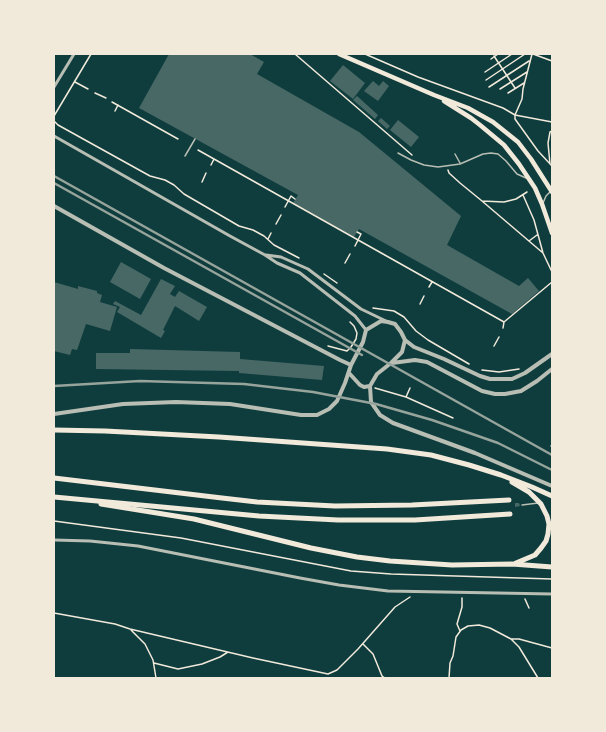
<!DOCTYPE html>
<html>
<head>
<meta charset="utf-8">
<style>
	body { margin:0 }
	#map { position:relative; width:606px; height:732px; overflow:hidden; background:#0f3d3e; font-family:Literata,serif }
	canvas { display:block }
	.frame { position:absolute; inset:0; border:55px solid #f1e9da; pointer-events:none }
</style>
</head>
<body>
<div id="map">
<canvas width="606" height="732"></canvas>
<div class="frame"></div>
</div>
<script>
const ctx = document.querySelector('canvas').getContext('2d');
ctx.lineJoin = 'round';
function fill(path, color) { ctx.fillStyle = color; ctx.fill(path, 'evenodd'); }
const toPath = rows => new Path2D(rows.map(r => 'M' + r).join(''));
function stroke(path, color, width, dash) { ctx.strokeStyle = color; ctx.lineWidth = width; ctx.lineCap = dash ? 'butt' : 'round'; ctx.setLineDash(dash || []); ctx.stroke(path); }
const building = toPath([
	[169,54,250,54,264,62,257,74,359,132,461,216,447,245,519,286,528,278,539,291,512,314,359,229,354,237,293,203,298,195,139,108],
	[343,65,365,83,353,99,330,81],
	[373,81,379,86,383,81,389,86,378,101,364,91],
	[357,96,378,115,375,119,353,100],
	[381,118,390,126,387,129,378,121],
	[398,120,419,137,411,147,390,130],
	[121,262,151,279,140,299,110,282],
	[161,279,175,286,170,294,175,297,179,291,207,307,199,321,175,306,163,330,165,331,161,338,117,312,120,307,113,304,115,301,141,315],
	[54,282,78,289,78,286,97,291,97,293,102,295,100,302,117,307,110,331,86,324,77,350,72,349,70,355,54,351],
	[130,349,240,352,240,359,324,366,322,380,239,373,239,371,96,369,96,353,130,353],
	[515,503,519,503,520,506,515,507]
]);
const path = toPath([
	[295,54,412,155],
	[365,54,418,77,503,108,515,115,552,122],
	[532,54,523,89,522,99,515,115,515,119,538,151,552,166],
	[533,54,552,61],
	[494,56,515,88],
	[491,59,498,54],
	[485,72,512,54],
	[486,80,525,54],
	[75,82,88,89],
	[489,87,529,61],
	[500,89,527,72],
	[95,93,106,98],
	[508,93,524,83],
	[112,102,178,139],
	[115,111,118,105],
	[54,116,91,54],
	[54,121,58,125,150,176,165,180,174,185,184,194,239,226,253,230,264,236,274,245,299,258],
	[198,150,504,322,552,282],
	[550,164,548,143,550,132,552,131],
	[211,165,214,159],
	[448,170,449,173,460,183,482,201,504,202,516,199,527,192],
	[202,182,206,173],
	[523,195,534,220,543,253,552,272],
	[482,201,543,253],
	[285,207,291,196,295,199],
	[276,224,281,215],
	[268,239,271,233],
	[529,241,537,235],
	[355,246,361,234,357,232],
	[345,263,350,254],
	[324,274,337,283],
	[429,287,432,282],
	[420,304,424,296],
	[373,308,394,311,404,317,416,331,428,340,469,364],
	[503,328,504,322],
	[328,346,347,351,351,347,356,339,357,333,354,326,350,322],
	[494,346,499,337],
	[482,370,499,372,519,369],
	[375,388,406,397,453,418],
	[406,397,410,388],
	[551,446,552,446],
	[54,521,181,538,351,571,391,574,552,579],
	[525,599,529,608],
	[54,613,115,624,130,629,253,658,328,674,337,670,358,649,395,607,410,597],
	[131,630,145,644,153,660,156,678],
	[460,631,457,624,462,607,462,598],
	[511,639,519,639,552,648],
	[363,644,373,654,382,676,385,678],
	[154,663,178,669,202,664,220,657,228,652],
	[449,678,450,663,453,656,456,637,461,630,468,626,479,625,490,628,511,639,519,647,538,678]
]);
const service = toPath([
	[398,153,411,160,424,165,438,167,460,164,483,154,491,153,498,154,506,161,517,174,526,178],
	[455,154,460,163],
	[185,156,195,139],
	[543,203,546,196,551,191],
	[522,505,538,503]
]);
const minor = toPath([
	[54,87,74,54],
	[54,136,230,236,265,255,277,263,300,273,355,316,366,330],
	[266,255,281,257,308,269,361,309,386,321],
	[54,540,90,541,138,546,300,578,339,585,388,591,552,594]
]);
const tertiary = toPath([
	[54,206,164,268,340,360,351,365],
	[405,340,414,347,444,359,480,376,490,379,512,379,525,373,552,354],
	[392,363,415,360,427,362,482,391,495,394,505,394,521,391,537,381,552,369],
	[349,373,360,385,364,387,370,386],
	[54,414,123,404,176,402,230,404,301,415,317,415,329,409,337,401,345,383,351,365,363,342,366,330,381,321,388,322,395,324,401,332,405,340,402,352,391,363,377,374,370,386,371,402,380,415,393,423,475,453,552,486]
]);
const secondary = toPath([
	[339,54,434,95,468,108,493,122,518,142,531,159,552,192],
	[444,101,471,118,480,125,504,145,519,164,535,188,542,204,552,233]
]);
const primary = toPath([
	[54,430,105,431,219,437,387,449,431,455,469,465,501,475,532,487,552,496],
	[512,482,529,492,541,504,547,516,549,524,548,534,546,541,541,548,535,555,516,563],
	[101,504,194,519,311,548,357,557,390,561,452,565,512,564,552,567]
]);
const trunk = toPath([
	[54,478,222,498,257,502,335,506,412,505,509,500],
	[54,497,259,516,338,520,415,520,510,514]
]);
const rail = toPath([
	[54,176,552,455],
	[54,183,362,355],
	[54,386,140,381,244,384,313,392,376,404,432,420,498,443,552,470]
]);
fill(building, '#486865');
stroke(path, '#f1e9da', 1.5);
stroke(service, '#b8beb3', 1.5);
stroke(minor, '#b8beb3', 3);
stroke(tertiary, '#b8beb3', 4);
stroke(secondary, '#f1e9da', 4.5);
stroke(primary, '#f1e9da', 5);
stroke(trunk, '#f1e9da', 5);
stroke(rail, '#97a49c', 2.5);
</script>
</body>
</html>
